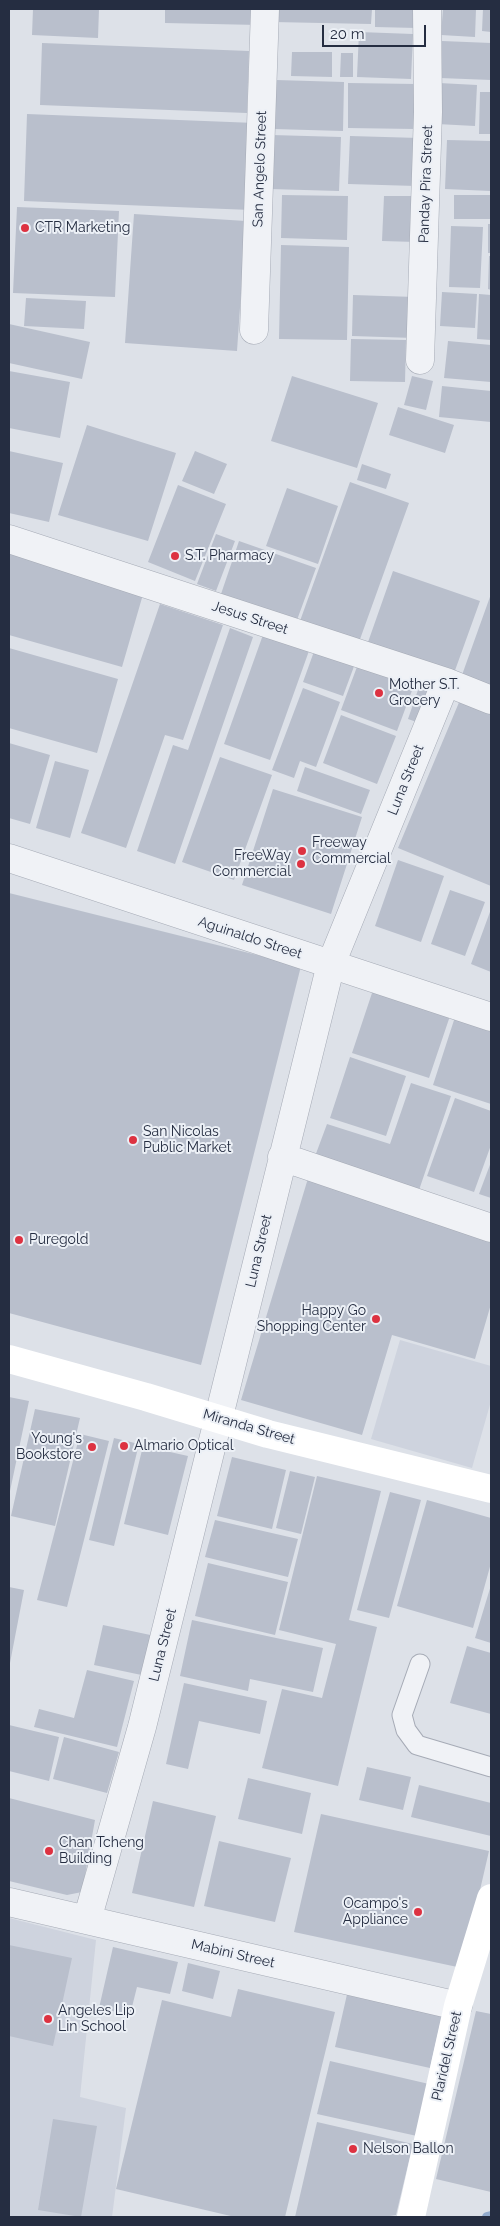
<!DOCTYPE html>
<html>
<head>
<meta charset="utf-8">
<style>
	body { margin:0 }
	#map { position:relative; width:500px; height:2226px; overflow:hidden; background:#dde1e8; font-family:Raleway,sans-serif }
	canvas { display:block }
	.frame { position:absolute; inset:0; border:10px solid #252d41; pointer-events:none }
	.scale { position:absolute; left:322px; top:25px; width:104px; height:22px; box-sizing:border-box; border:2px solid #252d41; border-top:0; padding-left:6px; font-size:15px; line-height:18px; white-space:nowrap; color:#252d41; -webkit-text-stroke:4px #ecf0f6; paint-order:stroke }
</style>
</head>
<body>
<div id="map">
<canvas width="500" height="2226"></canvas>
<div class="frame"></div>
<div class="scale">20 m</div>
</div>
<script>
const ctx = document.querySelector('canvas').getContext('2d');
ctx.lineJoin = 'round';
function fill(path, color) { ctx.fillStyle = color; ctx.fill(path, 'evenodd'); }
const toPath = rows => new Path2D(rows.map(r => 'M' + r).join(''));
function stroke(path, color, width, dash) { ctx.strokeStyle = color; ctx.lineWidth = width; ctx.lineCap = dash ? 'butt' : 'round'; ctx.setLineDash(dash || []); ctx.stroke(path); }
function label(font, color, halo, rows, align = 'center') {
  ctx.font = font + ' Raleway,sans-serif'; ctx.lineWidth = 4; ctx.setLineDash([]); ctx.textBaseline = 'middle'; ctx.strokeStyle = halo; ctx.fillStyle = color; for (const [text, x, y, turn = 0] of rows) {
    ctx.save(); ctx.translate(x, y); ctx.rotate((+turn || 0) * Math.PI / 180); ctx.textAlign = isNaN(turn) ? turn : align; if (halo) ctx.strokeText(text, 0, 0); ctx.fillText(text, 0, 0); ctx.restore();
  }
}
const built = toPath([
	[400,1340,491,1366,491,1401,472,1468,371,1439],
	[9,1918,96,1940,80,2097,126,2108,112,2217,9,2217]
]);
const stream = toPath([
	[487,2217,491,2216]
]);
const building = toPath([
	[33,9,99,9,98,38,32,35],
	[165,9,259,9,259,25,165,23],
	[273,9,372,9,371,24,273,22],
	[375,9,417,9,417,28,375,27],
	[443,9,476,9,475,37,441,35],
	[483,9,491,9,491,32,482,31],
	[359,32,413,34,411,79,357,77],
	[442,41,491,43,491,80,440,78],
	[42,43,249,51,247,113,40,105],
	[292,52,332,52,332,77,291,76],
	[341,53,353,53,353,77,340,77],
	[276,80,344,82,343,131,274,129],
	[348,83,416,84,415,129,348,128],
	[439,83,477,85,475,126,437,124],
	[480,92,491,92,491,134,479,134],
	[27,114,255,123,251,210,24,201],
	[272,135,341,137,339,191,270,189],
	[350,136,419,138,416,186,348,184],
	[447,140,491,141,491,191,445,189],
	[282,195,348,196,347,240,281,238],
	[454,195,491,195,491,219,454,219],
	[384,196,417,196,416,242,382,241],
	[17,207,119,211,115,297,13,293],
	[134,214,246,221,237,351,125,343],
	[488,224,491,224,491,253,488,253],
	[451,226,483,227,480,288,449,287],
	[281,245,349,247,347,340,279,339],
	[489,256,491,256,491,290,488,289],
	[442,292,477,294,475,328,440,326],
	[479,294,491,295,491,340,477,339],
	[353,295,415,297,414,338,352,336],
	[26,298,86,301,84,329,24,326],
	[9,324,90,342,82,379,9,363],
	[351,339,406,340,405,382,350,381],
	[448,341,491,345,491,382,444,378],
	[9,371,70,382,60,438,9,428],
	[292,376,378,403,357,468,271,441],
	[412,376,433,381,426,410,404,405],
	[442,386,491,391,491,422,439,417],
	[398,407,454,425,445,453,389,435],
	[87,425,176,453,148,541,58,515],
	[9,451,63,463,49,522,9,513],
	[195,451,227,464,214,494,182,481],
	[362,464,391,474,386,489,357,480],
	[350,482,409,503,359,642,300,621],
	[178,485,226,504,195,581,148,562],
	[287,488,338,506,318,564,266,546],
	[216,534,235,541,216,591,197,584],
	[239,541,316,568,297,620,221,594],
	[9,545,146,584,122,667,9,635],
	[393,571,480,601,453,676,367,645],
	[491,594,491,685,462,675],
	[160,604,223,625,183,740,165,735,126,848,81,833],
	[230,628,253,637,175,864,137,851,173,745,188,750],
	[264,632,310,648,270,760,224,744],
	[316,646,356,661,343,696,303,682],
	[9,648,118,679,97,753,9,728],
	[361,656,417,677,397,731,341,710],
	[419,687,438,694,428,726,408,719],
	[303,688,340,702,316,767,300,761,294,778,272,770],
	[460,700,491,713,491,886,398,848],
	[341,715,396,736,377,784,323,763],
	[9,743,50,755,30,824,9,818],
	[220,757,272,775,234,880,182,862],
	[55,761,89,770,70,838,36,828],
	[305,767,370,790,361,814,297,791],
	[273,789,362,817,331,914,242,885],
	[398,860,444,876,421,942,375,926],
	[450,890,485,902,465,956,431,944],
	[9,893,301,966,201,1365,9,1313],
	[491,909,491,972,471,964],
	[374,987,451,1013,429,1078,352,1053],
	[455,1017,491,1029,491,1104,433,1085],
	[350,1057,406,1076,386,1136,330,1118],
	[411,1083,451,1096,418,1193,314,1159,327,1124,390,1144],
	[455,1098,491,1111,491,1145,474,1192,427,1176],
	[491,1162,491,1198,479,1194],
	[309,1175,491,1229,491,1304,475,1359,392,1335,362,1435,241,1400],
	[9,1397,29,1401,10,1491,9,1491],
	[35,1409,80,1418,55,1526,11,1516],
	[80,1434,109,1441,67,1607,37,1600],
	[114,1438,139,1444,114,1546,89,1540],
	[143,1446,188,1456,168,1535,124,1524],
	[232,1457,286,1470,272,1529,217,1516],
	[290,1471,315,1477,301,1534,276,1528],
	[317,1476,381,1491,349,1620,377,1627,338,1786,262,1768,282,1689,322,1698,336,1644,279,1630],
	[390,1492,421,1500,389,1618,357,1610],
	[427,1500,491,1518,491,1563,473,1628,397,1606],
	[215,1520,298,1539,288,1577,205,1557],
	[208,1563,288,1582,275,1635,195,1616],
	[491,1585,491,1643,475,1638],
	[9,1587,24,1590,10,1663,9,1662],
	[192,1620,323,1648,313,1692,250,1679,248,1691,180,1676],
	[103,1625,160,1637,151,1677,94,1665],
	[467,1646,491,1653,491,1714,450,1703],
	[87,1670,134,1681,117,1747,34,1727,39,1709,74,1718],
	[184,1683,267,1701,260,1734,199,1721,188,1769,166,1764],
	[9,1725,59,1737,49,1781,9,1771],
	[64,1737,119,1752,107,1793,53,1779],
	[367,1767,411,1777,403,1810,359,1800],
	[248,1778,311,1793,302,1834,238,1819],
	[419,1785,491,1803,491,1836,411,1817],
	[9,1798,95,1820,82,1892,67,1895,9,1881],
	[153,1801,216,1816,194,1907,132,1893],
	[321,1814,489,1851,462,1968,294,1932],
	[219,1841,291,1858,275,1922,204,1906],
	[9,1945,72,1958,53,2046,9,2036],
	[113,1947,178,1962,170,1994,137,1987,130,2015,99,2008],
	[188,1963,220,1971,213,1999,182,1991],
	[238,1989,335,2012,285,2217,235,2217,116,2189,162,2000,231,2017],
	[348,1990,443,2011,430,2068,335,2047],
	[476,2011,491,2014,491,2192,436,2179],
	[330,2061,429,2084,417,2136,317,2114],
	[53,2119,97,2126,81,2217,38,2210],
	[317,2122,413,2144,396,2215,383,2217,295,2217]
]);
const lane = toPath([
	[420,1664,402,1715,406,1730,417,1745,491,1767]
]);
const street = toPath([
	[254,330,265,9],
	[420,360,428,112,427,9],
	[9,539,446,682,491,700],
	[9,858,491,1017],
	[282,1157,491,1228],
	[9,1902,458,2006],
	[87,1920,142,1727,331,964,446,682]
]);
const secondary = toPath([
	[9,1359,146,1397,268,1434,491,1489],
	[411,2217,458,2006,491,1898]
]);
const markers = [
	[25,228,5,"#dd3241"],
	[175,556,5,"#dd3241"],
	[379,693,5,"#dd3241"],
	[302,851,5,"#dd3241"],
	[301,864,5,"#dd3241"],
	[133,1140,5,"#dd3241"],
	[19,1240,5,"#dd3241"],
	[376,1319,5,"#dd3241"],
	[124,1446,5,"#dd3241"],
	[92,1447,5,"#dd3241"],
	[49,1851,5,"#dd3241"],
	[418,1912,5,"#dd3241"],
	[48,2019,5,"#dd3241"],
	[353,2149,5,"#dd3241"]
];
const streetNames = [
	["San Angelo Street",260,169,-88],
	["Panday Pira Street",426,184,-88],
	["Jesus Street",250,618,18],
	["Luna Street",406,780,-68],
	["Aguinaldo Street",250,938,18],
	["Luna Street",259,1251,-77],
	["Miranda Street",249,1427,16],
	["Luna Street",163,1645,-76],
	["Mabini Street",233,1954,13],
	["Plaridel Street",447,2056,-77]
];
const poiNames = [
	["CTR Marketing",35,228],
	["S.T. Pharmacy",185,556],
	["Mother S.T.",389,685],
	["Grocery",389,701],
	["Freeway",312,843],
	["Commercial",312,859],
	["FreeWay",291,856,"right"],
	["Commercial",291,872,"right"],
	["San Nicolas",143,1132],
	["Public Market",143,1148],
	["Puregold",29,1240],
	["Happy Go",366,1311,"right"],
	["Shopping Center",366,1327,"right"],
	["Young's",82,1439,"right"],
	["Bookstore",82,1455,"right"],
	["Almario Optical",134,1446],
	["Chan Tcheng",59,1843],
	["Building",59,1859],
	["Ocampo's",408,1904,"right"],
	["Appliance",408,1920,"right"],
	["Angeles Lip",58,2011],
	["Lin School",58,2027],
	["Nelson Ballon",363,2149]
];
fill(built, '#ced3de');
stroke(stream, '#93abcd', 10);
fill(building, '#b9bfcc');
stroke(lane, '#a6abb6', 21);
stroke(street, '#a6abb6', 29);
stroke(lane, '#f0f2f6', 19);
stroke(street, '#f0f2f6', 28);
stroke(secondary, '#fff', 28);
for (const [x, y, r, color] of markers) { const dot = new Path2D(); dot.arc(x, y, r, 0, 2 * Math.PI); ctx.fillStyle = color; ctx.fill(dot); stroke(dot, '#ecf0f6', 2); }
label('14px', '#252d41', '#ecf0f6', streetNames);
label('14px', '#252d41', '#ecf0f6', poiNames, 'left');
</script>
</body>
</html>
